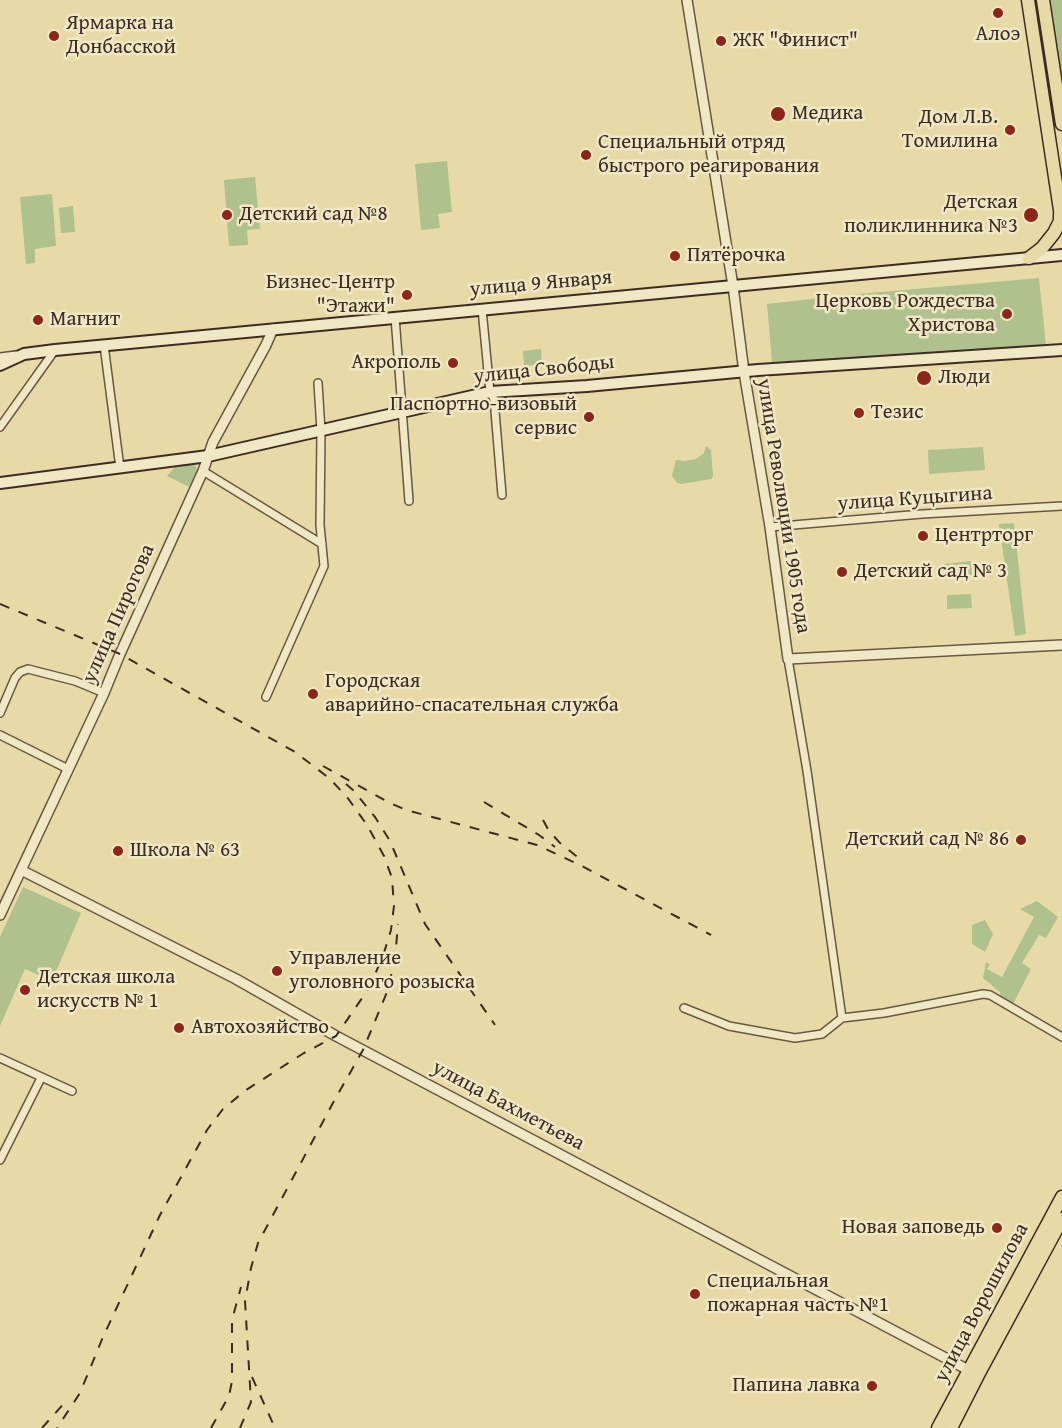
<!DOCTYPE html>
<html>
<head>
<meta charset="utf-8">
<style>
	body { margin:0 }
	canvas { display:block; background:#e8daa6 }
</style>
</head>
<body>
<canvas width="1062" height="1428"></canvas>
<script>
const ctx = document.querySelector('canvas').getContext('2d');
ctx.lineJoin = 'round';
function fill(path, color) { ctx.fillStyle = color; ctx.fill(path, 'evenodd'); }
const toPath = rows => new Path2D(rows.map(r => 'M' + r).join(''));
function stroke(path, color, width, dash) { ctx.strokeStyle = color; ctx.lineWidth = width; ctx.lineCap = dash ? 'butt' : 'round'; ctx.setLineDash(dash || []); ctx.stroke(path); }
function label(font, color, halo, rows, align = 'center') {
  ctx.font = font + ' "Gentium Book Plus",serif'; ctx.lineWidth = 5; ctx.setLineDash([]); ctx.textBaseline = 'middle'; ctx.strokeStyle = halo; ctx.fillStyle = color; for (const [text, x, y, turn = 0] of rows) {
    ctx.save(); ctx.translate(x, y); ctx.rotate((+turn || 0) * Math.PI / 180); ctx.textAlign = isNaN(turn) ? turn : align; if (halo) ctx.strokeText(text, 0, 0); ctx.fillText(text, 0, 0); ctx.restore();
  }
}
const green = toPath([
	[1048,0,1062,0,1062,86],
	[447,161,452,212,438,214,440,228,421,230,415,164],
	[255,177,260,229,247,230,248,245,229,246,224,180],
	[52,194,56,246,35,249,35,263,26,264,20,197],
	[73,206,75,232,61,233,59,208],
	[1039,278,1046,346,772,362,767,304,847,295],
	[541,349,542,364,524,366,523,351],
	[706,446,711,450,713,475,712,479,681,484,677,483,672,476,676,460,685,461,696,459,704,453],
	[983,447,985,470,929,474,928,450],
	[191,463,196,466,197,471,189,487,167,476,177,465],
	[1014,523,1026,634,1015,636,999,524],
	[971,561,972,575,946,578,944,564],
	[971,594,972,608,947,609,947,595],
	[23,887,81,913,52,981,25,969,0,1026,0,937],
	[1037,901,1058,917,1046,938,1039,935,1022,963,1031,969,1012,1006,1001,999,1000,992,983,978,986,962,990,964,987,969,1002,977,1034,917,1020,909],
	[985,920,993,934,985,952,972,944,972,925]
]);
const minor = toPath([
	[482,309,490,392,494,399,502,495],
	[395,317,409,501],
	[104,345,120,468],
	[0,357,16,355],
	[0,427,55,350],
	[203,471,322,544],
	[770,527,922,514,1062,506],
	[788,659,807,771,842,1018],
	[266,697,324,566,320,525,321,431,318,383],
	[0,713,15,678,20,672,28,669,75,681,104,693],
	[0,735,68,769],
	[684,1008,729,1026,795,1038,822,1034,842,1018],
	[842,1018,884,1013,983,994,990,995,1062,1037],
	[0,1058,72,1091],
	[0,1160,41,1078]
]);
const tertiary = toPath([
	[687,0,733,286,744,372,770,527,788,659,1062,645],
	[21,870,236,979,336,1036,974,1373],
	[0,915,104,693,120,654,203,471,213,442,266,345,273,329]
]);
const secondary = toPath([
	[0,365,24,354,55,350,1062,255],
	[0,483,208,456,490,392,587,386,758,370,1062,350]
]);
const primary = toPath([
	[1028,0,1062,223],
	[1043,0,1062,124],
	[1029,258,1042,248,1054,233,1060,221,1060,214],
	[938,1428,1062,1197],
	[951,1428,978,1375,1062,1219]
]);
const rail = toPath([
	[0,604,120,654,295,752,329,778,347,797,367,825,384,856,392,878,394,906,391,930,383,956,369,988,336,1036,304,1053,246,1090,223,1109,207,1130,160,1215,103,1337,80,1393,57,1428],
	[323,766,388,802,406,810,537,845,580,865,711,935],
	[346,784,354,791,375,817,390,841,425,924,495,1025],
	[484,802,539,835,555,847],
	[543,820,549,831,561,844,580,859],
	[252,1377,275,1428],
	[42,1428,67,1400],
	[211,1428,229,1396,232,1381,232,1320,241,1287],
	[240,1428,251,1402,245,1301,251,1268,258,1243,334,1101,363,1050,387,992,395,959,398,924]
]);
const markers = [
	[998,13,6,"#8f2418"],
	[54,36,6,"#8f2418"],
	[721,41,6,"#8f2418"],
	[778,114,8,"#8f2418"],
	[1010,130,6,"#8f2418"],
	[586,155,6,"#8f2418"],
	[227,215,6,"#8f2418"],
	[1031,215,8,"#8f2418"],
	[675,256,6,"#8f2418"],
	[407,295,6,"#8f2418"],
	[1007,314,6,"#8f2418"],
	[38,320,6,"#8f2418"],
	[453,363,6,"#8f2418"],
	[924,378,8,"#8f2418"],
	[859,413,6,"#8f2418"],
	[589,417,6,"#8f2418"],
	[923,536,6,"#8f2418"],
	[842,572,6,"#8f2418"],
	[313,694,6,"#8f2418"],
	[1021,840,6,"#8f2418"],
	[118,851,6,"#8f2418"],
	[277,971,6,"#8f2418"],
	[25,990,6,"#8f2418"],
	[179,1028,6,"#8f2418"],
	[997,1228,6,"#8f2418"],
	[695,1294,6,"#8f2418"],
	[872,1386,6,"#8f2418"]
];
const poiNames = [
	["Ярмарка на",66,24],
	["Донбасской",66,48],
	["Алоэ",998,35,"center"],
	["ЖК \"Финист\"",733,41],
	["Медика",792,114],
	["Дом Л.В.",998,118,"right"],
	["Томилина",998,142,"right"],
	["Специальный отряд",598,143],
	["быстрого реагирования",598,167],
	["Детская",1018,203,"right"],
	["поликлинника №3",1018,227,"right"],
	["Детский сад №8",239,215],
	["Пятёрочка",687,256],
	["Бизнес-Центр",395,283,"right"],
	["\"Этажи\"",395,307,"right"],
	["Церковь Рождества",995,302,"right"],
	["Христова",995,326,"right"],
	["Магнит",50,320],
	["Акрополь",441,363,"right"],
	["Люди",938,378],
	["Паспортно-визовый",577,405,"right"],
	["сервис",577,429,"right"],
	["Тезис",871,413],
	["Центрторг",935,536],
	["Детский сад № 3",854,572],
	["Городская",325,682],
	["аварийно-спасательная служба",325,706],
	["Детский сад № 86",1009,840,"right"],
	["Школа № 63",130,851],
	["Управление",289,959],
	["уголовного розыска",289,983],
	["Детская школа",37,978],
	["искусств № 1",37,1002],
	["Автохозяйство",191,1028],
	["Новая заповедь",985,1228,"right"],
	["Специальная",707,1282],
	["пожарная часть №1",707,1306],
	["Папина лавка",860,1386,"right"]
];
const streetNames = [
	["улица 9 Января",541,284,-5],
	["улица Свободы",544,370,-6],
	["улица Куцыгина",915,499,-4],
	["улица Революции 1905 года",783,506,81],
	["улица Пирогова",119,614,-66],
	["улица Бахметьева",508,1106,28],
	["улица Ворошилова",982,1303,-62]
];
fill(green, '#afc18c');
stroke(minor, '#685744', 10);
stroke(tertiary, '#685744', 12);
stroke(secondary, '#3d2b24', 14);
stroke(primary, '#3d2b24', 15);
stroke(minor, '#f0e7c5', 7);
stroke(tertiary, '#f0e7c5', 9);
stroke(secondary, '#f0e7c5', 10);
stroke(primary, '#e8daa6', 12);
stroke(rail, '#3d2b24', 2, [10, 10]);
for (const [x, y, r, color] of markers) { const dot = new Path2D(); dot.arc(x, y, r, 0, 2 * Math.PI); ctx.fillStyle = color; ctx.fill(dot); stroke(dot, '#f0e7c5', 2); }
label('21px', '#3d2b24', '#f0e7c5', poiNames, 'left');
label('21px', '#3d2b24', '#f0e7c5', streetNames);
</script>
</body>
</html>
